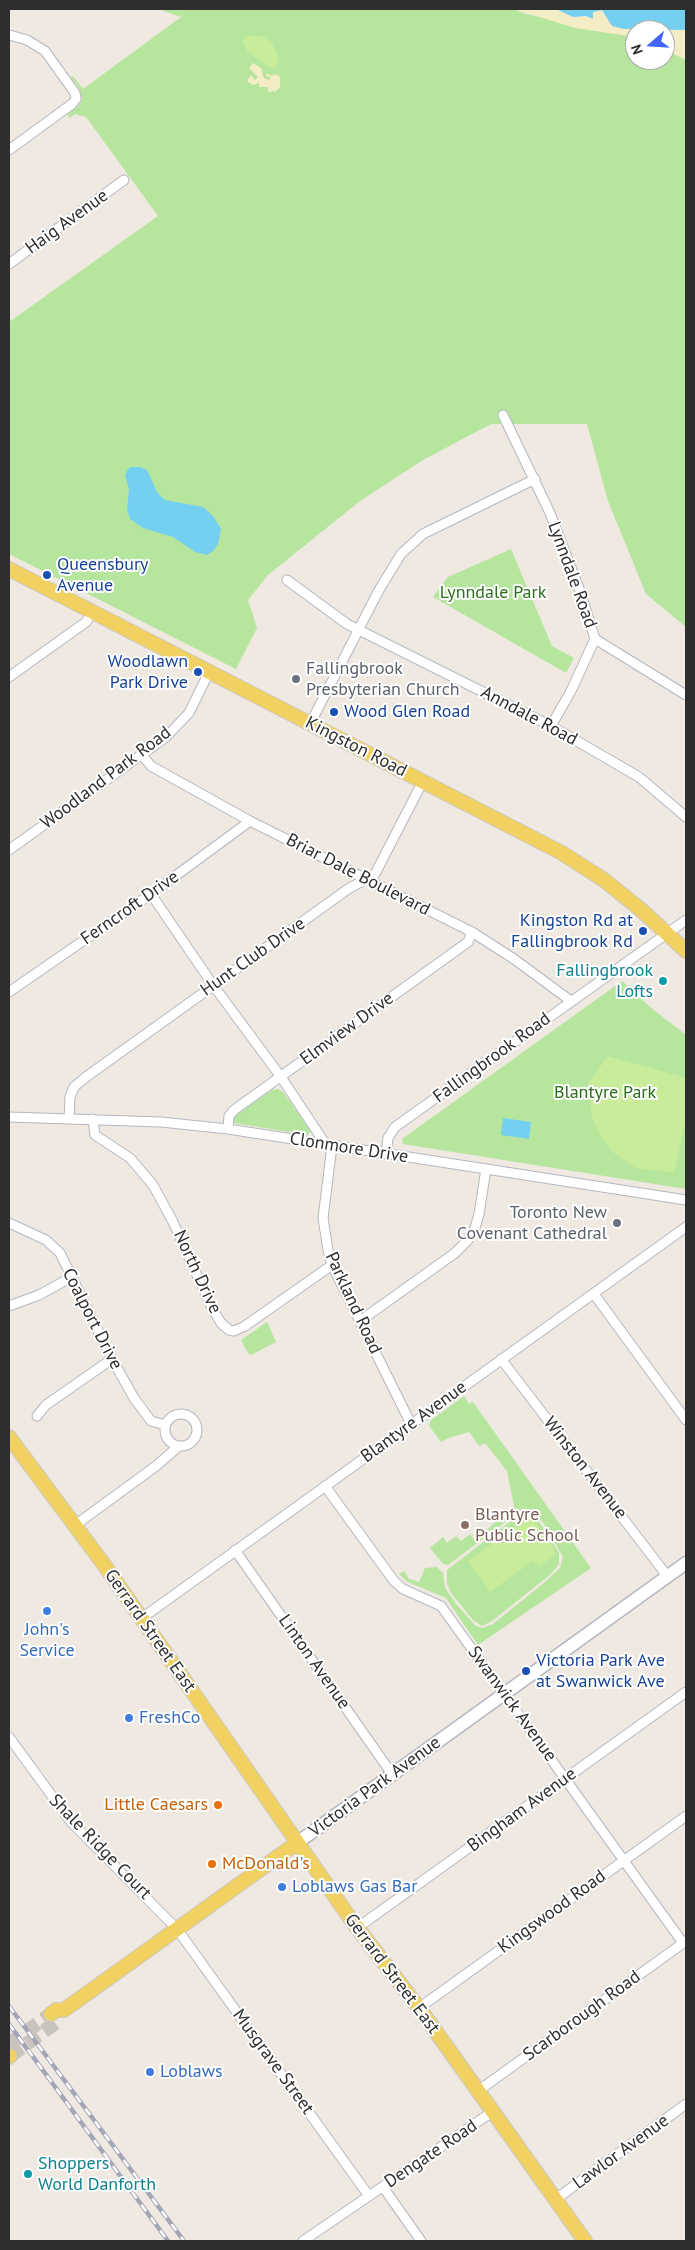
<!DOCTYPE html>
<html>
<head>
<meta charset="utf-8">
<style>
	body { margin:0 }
	#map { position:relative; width:695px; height:2250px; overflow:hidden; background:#efe9e1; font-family:"PT Sans",sans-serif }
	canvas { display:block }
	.frame { position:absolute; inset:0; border:10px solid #2e2e2e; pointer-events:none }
	.north { position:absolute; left:625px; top:20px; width:50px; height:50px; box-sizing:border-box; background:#fff; border:1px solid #ababab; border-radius:50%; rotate:251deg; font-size:14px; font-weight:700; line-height:20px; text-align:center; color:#2e2e2e }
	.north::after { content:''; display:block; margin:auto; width:18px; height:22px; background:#4264fb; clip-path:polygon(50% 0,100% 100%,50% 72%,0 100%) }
</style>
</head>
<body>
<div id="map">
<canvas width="695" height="2250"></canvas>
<div class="frame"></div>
<div class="north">N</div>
</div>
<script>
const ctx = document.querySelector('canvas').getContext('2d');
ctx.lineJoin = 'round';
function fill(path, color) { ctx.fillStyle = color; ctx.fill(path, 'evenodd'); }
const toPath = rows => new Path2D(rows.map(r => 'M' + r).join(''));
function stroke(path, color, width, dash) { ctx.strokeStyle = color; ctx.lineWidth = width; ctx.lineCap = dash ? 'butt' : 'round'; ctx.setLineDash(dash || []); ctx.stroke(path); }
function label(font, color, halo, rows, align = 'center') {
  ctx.font = font + ' "PT Sans",sans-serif'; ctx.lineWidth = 4; ctx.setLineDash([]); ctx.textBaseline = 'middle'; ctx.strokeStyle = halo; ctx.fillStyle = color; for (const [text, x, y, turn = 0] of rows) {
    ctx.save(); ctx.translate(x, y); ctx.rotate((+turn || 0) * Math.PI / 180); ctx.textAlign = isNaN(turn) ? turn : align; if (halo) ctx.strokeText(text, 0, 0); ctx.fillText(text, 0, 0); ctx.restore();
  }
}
const green = toPath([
	[158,9,514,9,526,14,635,37,635,60,665,60,665,45,686,49,686,627,646,594,608,501,587,424,491,424,423,460,360,501,268,575,248,600,257,628,236,669,9,554,9,322,158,216,86,117,75,114,70,118,67,115,80,104,82,98,79,88,71,77,73,76,83,89,181,17],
	[511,549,552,646,574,658,566,673,433,597,448,577],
	[622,981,650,1007,686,1035,686,1189,403,1144,402,1139],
	[278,1089,283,1092,309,1128,310,1132,308,1135,234,1123,233,1119,236,1115,272,1090],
	[267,1322,276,1342,251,1355,248,1353,241,1340],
	[464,1396,469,1404,473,1402,591,1568,478,1645,446,1598,408,1582,399,1574,404,1571,409,1579,419,1582,425,1568,437,1567,443,1573,445,1588,456,1604,476,1626,482,1628,493,1624,545,1582,560,1568,563,1557,543,1522,528,1511,520,1512,512,1517,448,1565,443,1564,430,1548,443,1537,447,1543,456,1536,461,1541,470,1534,475,1540,514,1506,507,1471,485,1443,479,1446,469,1432,451,1437,441,1442,429,1426,430,1421],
	[525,1513,533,1516,540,1523,559,1553,559,1564,551,1574,492,1621,482,1626,473,1620,451,1593,447,1583,447,1570,516,1517]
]);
const sand = toPath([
	[514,9,556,9,573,17,586,16,593,19,593,12,602,10,612,26,624,29,686,30,686,60,665,50,665,30,635,30,635,37,575,28],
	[253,63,261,68,264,78,270,80,270,77,266,76,267,73,271,76,275,74,280,77,280,87,275,92,272,91,269,93,267,87,259,87,259,83,253,85,248,82,248,79,251,75,255,80,258,77,249,68]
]);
const pitch = toPath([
	[250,35,264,37,271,42,279,58,276,67,270,68,248,52,243,42,245,37],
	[608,1056,686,1078,686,1120,674,1172,638,1169,611,1151,601,1135,592,1118,589,1082],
	[530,1516,553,1547,555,1555,539,1566,533,1561,490,1592,468,1561]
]);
const water = toPath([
	[556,9,686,9,686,30,624,29,612,26,602,10,593,12,593,19,586,16,573,17],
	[131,467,140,467,147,470,157,492,165,500,203,507,213,516,221,529,218,544,213,551,207,555,195,552,173,537,143,528,130,519,127,509,129,489,125,475,128,469],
	[503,1118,531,1122,529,1139,501,1135]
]);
const primaryTunnel = toPath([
	[9,2044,51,2014],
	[10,2056,58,2021]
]);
const street = toPath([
	[9,35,27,40,45,51,75,93,76,99,72,104,9,150],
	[9,264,124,180],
	[503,415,550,513,580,591,595,639,686,695],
	[287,580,347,624,551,726,639,777,686,817],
	[9,677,86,622,92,613],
	[310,724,379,590,401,554,423,534,535,479],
	[551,726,571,691,595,639],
	[142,755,151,766,250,821,472,932,514,959,571,1001],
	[9,850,166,737,189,713,209,672],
	[151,894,213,985,281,1077,326,1145],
	[9,992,151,894,250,821],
	[9,1117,161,1122,228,1129,686,1200],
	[69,1119,70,1097,74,1087,86,1077,348,889,375,874,423,781],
	[93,1119,95,1135,130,1158,153,1185,173,1222,212,1308,221,1323,229,1330,234,1331,245,1326,332,1265],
	[228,1129,229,1116,234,1110,468,942,472,932],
	[332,1146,323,1218,328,1250,332,1265,411,1424],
	[386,1154,388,1138,395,1127,686,920],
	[9,1223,46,1240,60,1253,112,1359,134,1398,151,1421,165,1425],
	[594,1294,686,1420],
	[9,1306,39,1295,72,1277],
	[360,1321,455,1253,468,1240,475,1228,479,1214,486,1169],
	[501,1359,668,1577],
	'165 1430a16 16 0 1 1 32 0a16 16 0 1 1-32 0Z',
	[37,1416,46,1405,112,1359],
	[325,1486,394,1581,403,1589,441,1606,683,1943],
	[74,1526,156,1466,179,1446],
	[235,1550,392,1774],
	[142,1618,686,1227],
	[9,1737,71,1822,177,1929,369,2196],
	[357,1928,686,1692],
	[419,2008,686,1816],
	[478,2091,686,1941],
	[383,2187,421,2241],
	[556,2199,686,2104],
	[303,2241,492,2112]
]);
const secondary = toPath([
	[297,1843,686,1563]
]);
const primary = toPath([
	[9,569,562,853,604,880,640,909,686,951],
	[9,1437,105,1566,352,1921,419,2008,585,2241],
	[51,2014,56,2010,64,2010,297,1843],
	[9,2057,10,2056]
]);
const rail = toPath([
	[9,2006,184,2241],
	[9,2024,168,2241]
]);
const markers = [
	[47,575,5,"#1a4fb4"],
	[198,672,5,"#1a4fb4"],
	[296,679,5,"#6b7280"],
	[334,712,5,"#1a4fb4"],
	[643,931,5,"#1a4fb4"],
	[663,981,5,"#0f9aa8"],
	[617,1223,5,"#6b7280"],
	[465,1525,5,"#8d6e63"],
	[47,1611,5,"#3f7fe0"],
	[526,1671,5,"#1a4fb4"],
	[129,1718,5,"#3f7fe0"],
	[218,1805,5,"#e8710a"],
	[212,1864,5,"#e8710a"],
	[282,1887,5,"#3f7fe0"],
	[150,2072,5,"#3f7fe0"],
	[28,2174,5,"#0f9aa8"]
];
const streetNames = [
	["Haig Avenue",67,222,-36],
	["Lynndale Road",572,575,70],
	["Anndale Road",529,716,28],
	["Kingston Road",356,747,27],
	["Woodland Park Road",106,778,-37],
	["Briar Dale Boulevard",358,875,27],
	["Ferncroft Drive",130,908,-35],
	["Hunt Club Drive",253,957,-35],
	["Elmview Drive",347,1029,-36],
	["Fallingbrook Road",492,1058,-36],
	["Clonmore Drive",349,1148,9],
	["North Drive",197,1272,65],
	["Parkland Road",353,1303,65],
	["Coalport Drive",92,1319,63],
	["Blantyre Avenue",414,1422,-36],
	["Winston Avenue",585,1468,52],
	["Gerrard Street East",150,1631,55],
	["Linton Avenue",314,1662,55],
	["Swanwick Avenue",512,1704,54],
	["Victoria Park Avenue",375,1787,-36],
	["Bingham Avenue",522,1810,-36],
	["Shale Ridge Court",100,1847,46],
	["Kingswood Road",552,1912,-36],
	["Gerrard Street East",392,1974,53],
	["Scarborough Road",582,2016,-36],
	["Musgrave Street",273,2062,54],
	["Lawlor Avenue",621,2152,-36],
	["Dengate Road",431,2154,-34]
];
const transitNames = [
	["Queensbury",57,565],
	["Avenue",57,586],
	["Woodlawn",188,662,"right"],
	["Park Drive",188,683,"right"],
	["Wood Glen Road",344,712],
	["Kingston Rd at",633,921,"right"],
	["Fallingbrook Rd",633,942,"right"],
	["Victoria Park Ave",536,1661],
	["at Swanwick Ave",536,1682]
];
const parkNames = [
	["Lynndale Park",493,593],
	["Blantyre Park",605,1093]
];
const worshipNames = [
	["Fallingbrook",306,669],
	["Presbyterian Church",306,690],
	["Toronto New",607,1213,"right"],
	["Covenant Cathedral",607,1234,"right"]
];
const cultureNames = [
	["Fallingbrook",653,971],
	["Lofts",653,992],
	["Shoppers",38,2164,"left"],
	["World Danforth",38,2185,"left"]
];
const educationNames = [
	["Blantyre",475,1515],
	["Public School",475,1536]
];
const shopNames = [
	["John's",47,1630,"center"],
	["Service",47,1651,"center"],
	["FreshCo",139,1718],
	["Loblaws Gas Bar",292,1887],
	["Loblaws",160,2072]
];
const foodNames = [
	["Little Caesars",208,1805],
	["McDonald's",222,1864,"left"]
];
fill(green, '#b6e59e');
fill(sand, '#f3ecc5');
fill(pitch, '#c9ec9a');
fill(water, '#75cff0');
stroke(primaryTunnel, '#c8c4bd', 14, [14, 7]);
stroke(street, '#b4b7c1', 11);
stroke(secondary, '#b4b7c1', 15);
stroke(primary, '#c9c9c9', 16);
stroke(street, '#fff', 9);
stroke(secondary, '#fff', 12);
stroke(primary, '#f2d163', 14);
stroke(rail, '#a3a6b8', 4.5);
stroke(rail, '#fff', 2.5, [8]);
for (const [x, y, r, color] of markers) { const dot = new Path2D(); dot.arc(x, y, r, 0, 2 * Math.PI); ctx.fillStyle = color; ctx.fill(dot); stroke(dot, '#fff', 2); }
label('18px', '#2e2e2e', '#fff', streetNames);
label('18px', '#164399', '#fff', transitNames, 'left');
label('18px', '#2c6e1b', '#fff', parkNames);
label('18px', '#5b616d', '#fff', worshipNames, 'left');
label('18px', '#0d838f', '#fff', cultureNames, 'right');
label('18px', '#785e54', '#fff', educationNames, 'left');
label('18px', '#366cbe', '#fff', shopNames, 'left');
label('18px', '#c56008', '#fff', foodNames, 'right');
</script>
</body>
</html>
